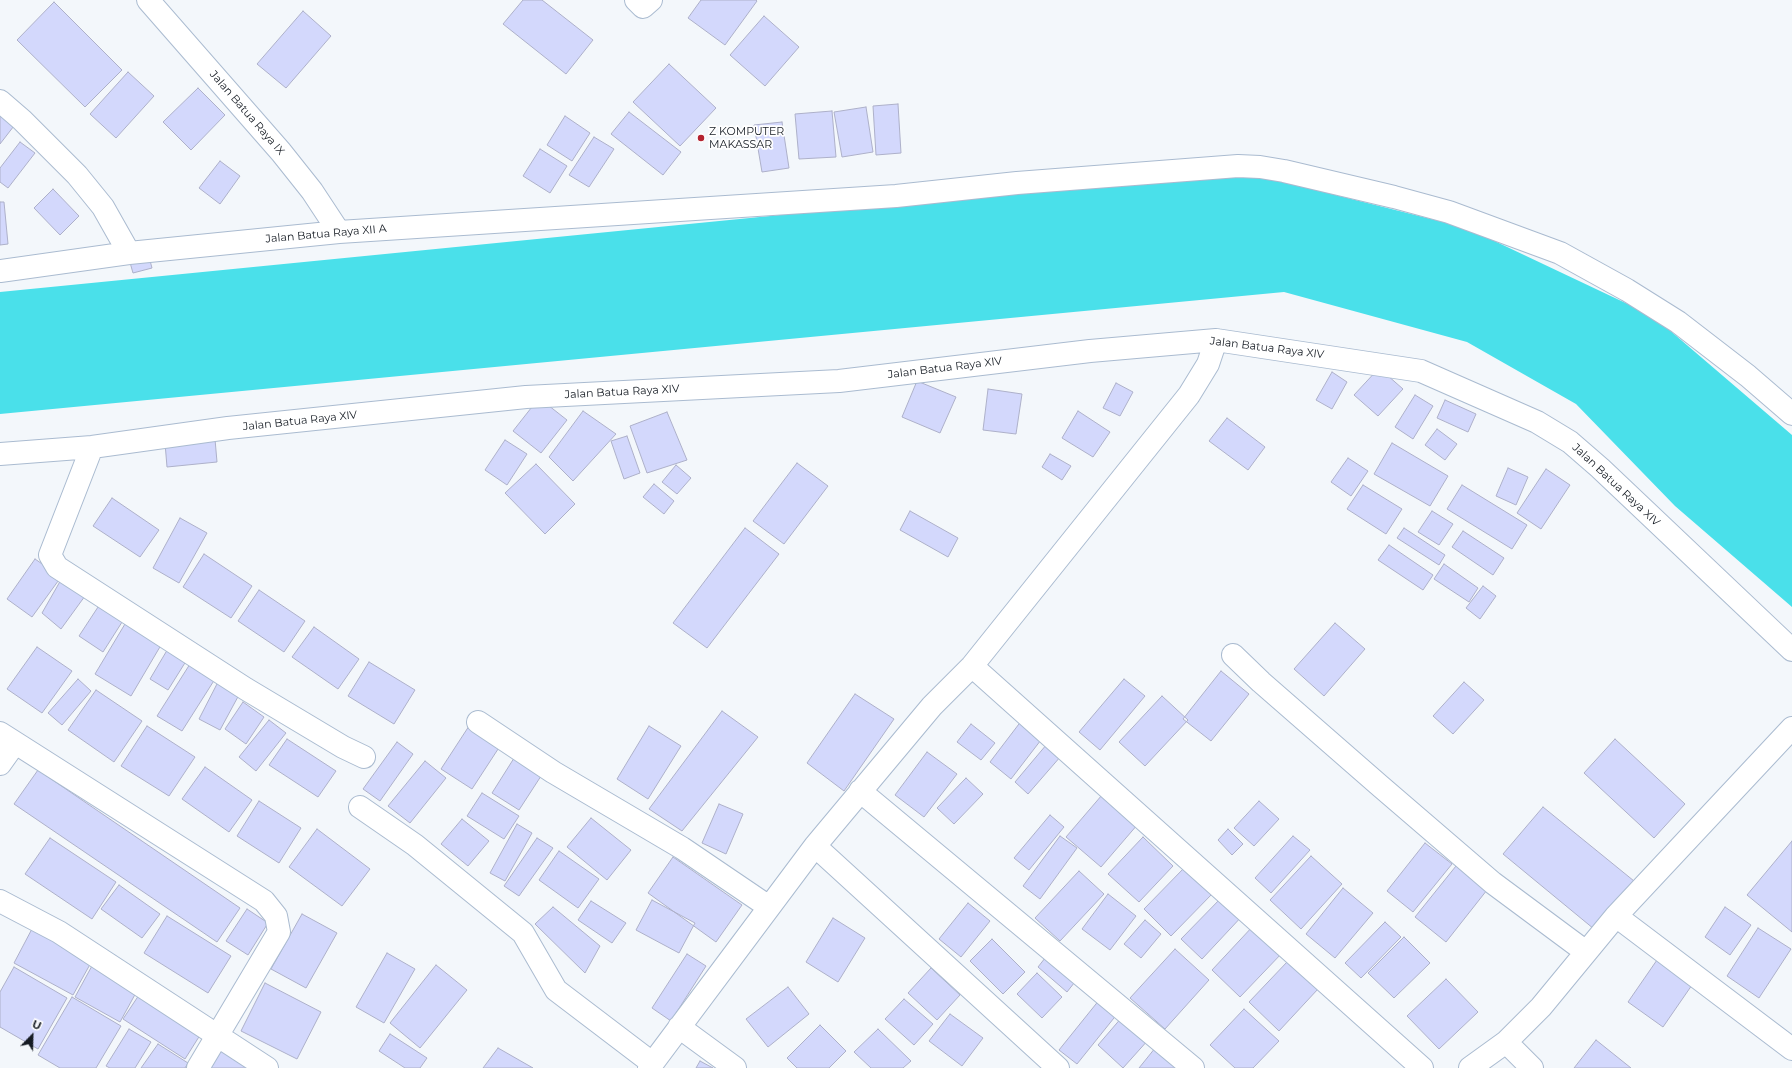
<!DOCTYPE html>
<html>
<head>
<meta charset="utf-8">
<style>
	body { margin:0 }
	#map { position:relative; width:1792px; height:1068px; overflow:hidden; background:#f3f7fb; font-family:Montserrat,sans-serif }
	canvas { display:block }
	.north { position:absolute; left:12px; top:1016px; width:40px; height:40px; -webkit-text-stroke:3px #fff; paint-order:stroke; rotate:23deg; font-size:11px; font-weight:700; line-height:16px; text-align:center; color:#151b23 }
	.north::after { content:''; display:block; margin:auto; width:14px; height:18px; background:#151b23; clip-path:polygon(50% 0,100% 100%,50% 72%,0 100%) }
</style>
</head>
<body>
<div id="map">
<canvas width="1792" height="1068"></canvas>
<div class="north">U</div>
</div>
<script>
const ctx = document.querySelector('canvas').getContext('2d');
ctx.lineJoin = 'round';
function fill(path, color) { ctx.fillStyle = color; ctx.fill(path, 'evenodd'); }
const toPath = rows => new Path2D(rows.map(r => 'M' + r).join(''));
function stroke(path, color, width, dash) { ctx.strokeStyle = color; ctx.lineWidth = width; ctx.lineCap = dash ? 'butt' : 'round'; ctx.setLineDash(dash || []); ctx.stroke(path); }
function label(font, color, halo, rows, align = 'center') {
  ctx.font = font + ' Montserrat,sans-serif'; ctx.lineWidth = 3.5; ctx.setLineDash([]); ctx.textBaseline = 'middle'; ctx.strokeStyle = halo; ctx.fillStyle = color; for (const [text, x, y, turn = 0] of rows) {
    ctx.save(); ctx.translate(x, y); ctx.rotate((+turn || 0) * Math.PI / 180); ctx.textAlign = isNaN(turn) ? turn : align; if (halo) ctx.strokeText(text, 0, 0); ctx.fillText(text, 0, 0); ctx.restore();
  }
}
const water = toPath([
	[1236,170,1467,228,1653,316,1792,435,1792,607,1675,506,1576,404,1467,342,1284,292,0,414,0,292]
]);
const building = toPath([
	[523,0,542,0,593,40,566,74,503,24,523,0],
	[701,0,756,0,757,1,725,45,688,18,701,0],
	[54,2,122,70,85,107,17,40,54,2],
	[303,11,331,36,286,88,257,64,303,11],
	[764,16,799,47,765,86,730,55,764,16],
	[669,64,716,108,680,146,633,102,669,64],
	[128,72,154,96,116,138,90,114,128,72],
	[198,88,225,115,191,150,163,122,198,88],
	[898,104,901,153,876,155,873,106,898,104],
	[866,107,873,152,842,157,834,112,866,107],
	[0,109,17,122,0,144,0,109],
	[832,111,836,157,799,159,795,114,832,111],
	[629,112,681,152,663,175,611,134,629,112],
	[565,116,590,133,572,161,547,145,565,116],
	[782,122,789,168,762,172,754,125,782,122],
	[594,137,614,149,589,187,569,175,594,137],
	[20,142,35,153,8,188,0,182,0,168,20,142],
	[540,149,567,166,550,193,523,176,540,149],
	[220,161,240,176,220,204,199,188,220,161],
	[53,189,79,216,60,235,34,208,53,189],
	[0,202,4,202,8,244,0,245,0,202],
	[148,253,152,268,133,273,129,259,148,253],
	[1379,368,1403,389,1378,416,1354,395,1379,368],
	[1332,372,1347,382,1332,409,1316,400,1332,372],
	[917,381,956,397,940,433,902,417,917,381],
	[1116,383,1133,392,1120,416,1103,408,1116,383],
	[988,389,1022,394,1016,434,983,430,988,389],
	[1415,395,1433,406,1413,439,1395,427,1415,395],
	[539,398,567,420,541,453,513,431,539,398],
	[1445,400,1476,414,1468,432,1437,418,1445,400],
	[583,411,616,434,573,481,549,457,583,411],
	[1078,411,1110,432,1093,457,1062,438,1078,411],
	[667,412,687,460,647,473,630,426,667,412],
	[1227,418,1265,447,1248,470,1209,441,1227,418],
	[1437,429,1457,444,1445,460,1425,445,1437,429],
	[627,436,640,473,624,479,611,441,627,436],
	[215,439,217,462,167,467,165,443,215,439],
	[505,440,527,454,507,485,485,470,505,440],
	[1392,443,1448,476,1430,506,1374,474,1392,443],
	[1050,454,1071,466,1062,480,1042,467,1050,454],
	[1348,458,1368,471,1351,496,1331,482,1348,458],
	[797,463,828,486,784,544,753,521,797,463],
	[536,464,575,504,545,534,505,493,536,464],
	[676,465,691,478,677,494,662,482,676,465],
	[1508,468,1528,477,1516,505,1496,496,1508,468],
	[1546,469,1570,485,1541,529,1517,513,1546,469],
	[654,484,674,501,664,514,643,497,654,484],
	[1363,485,1402,509,1386,534,1347,509,1363,485],
	[1462,485,1527,525,1512,549,1447,509,1462,485],
	[112,498,159,530,140,557,93,526,112,498],
	[910,511,958,538,948,557,900,530,910,511],
	[1432,511,1453,524,1439,545,1418,532,1432,511],
	[180,518,207,533,179,583,153,568,180,518],
	[745,528,779,554,707,648,673,623,745,528],
	[1404,528,1445,555,1439,565,1397,538,1404,528],
	[1463,531,1504,558,1493,575,1452,547,1463,531],
	[1389,545,1433,575,1423,590,1378,560,1389,545],
	[204,554,252,586,231,618,183,587,204,554],
	[35,559,61,577,32,617,7,599,35,559],
	[1444,564,1478,588,1469,602,1434,579,1444,564],
	[62,578,85,596,61,629,42,613,62,578],
	[1483,586,1496,596,1480,619,1466,608,1483,586],
	[259,590,305,621,284,652,238,621,259,590],
	[100,604,124,619,103,652,79,636,100,604],
	[128,619,164,640,131,696,95,674,128,619],
	[1335,623,1365,649,1324,696,1294,669,1335,623],
	[314,627,359,659,338,689,292,657,314,627],
	[37,647,72,671,42,713,7,689,37,647],
	[169,647,188,658,168,690,150,679,169,647],
	[369,662,415,690,394,724,348,696,369,662],
	[190,664,215,679,182,731,157,716,190,664],
	[1221,671,1249,694,1211,741,1183,719,1221,671],
	[78,679,91,691,62,725,48,713,78,679],
	[1124,679,1145,696,1100,750,1079,732,1124,679],
	[218,682,240,693,220,730,199,719,218,682],
	[1464,682,1484,700,1453,734,1433,716,1464,682],
	[96,690,142,721,114,762,68,730,96,690],
	[855,694,894,719,844,791,807,763,855,694],
	[1162,696,1188,720,1145,766,1119,742,1162,696],
	[243,702,264,717,246,744,225,729,243,702],
	[722,711,758,737,682,831,649,809,722,711],
	[269,720,286,733,256,771,239,757,269,720],
	[1022,720,1044,736,1011,779,990,762,1022,720],
	[471,723,502,743,472,789,441,769,471,723],
	[971,724,995,743,981,760,957,742,971,724],
	[147,726,195,757,169,796,121,766,147,726],
	[649,726,681,746,648,799,617,779,649,726],
	[287,739,336,771,318,797,269,765,287,739],
	[1615,739,1685,804,1654,838,1584,773,1615,739],
	[397,742,413,754,380,801,363,789,397,742],
	[1047,744,1061,756,1028,794,1015,782,1047,744],
	[927,752,957,774,924,817,895,795,927,752],
	[516,755,543,773,519,810,492,793,516,755],
	[425,761,446,778,410,823,388,806,425,761],
	[205,767,252,800,229,832,182,799,205,767],
	[38,770,240,908,217,942,14,804,38,770],
	[966,778,983,794,954,824,937,808,966,778],
	[482,793,519,816,504,839,467,816,482,793],
	[1102,795,1138,824,1101,867,1066,837,1102,795],
	[259,801,301,828,279,863,237,836,259,801],
	[1259,801,1279,819,1254,846,1234,828,1259,801],
	[719,804,743,814,726,854,702,843,719,804],
	[1543,807,1634,881,1594,929,1503,854,1543,807],
	[1050,815,1064,827,1029,870,1014,858,1050,815],
	[591,818,631,850,607,880,567,847,591,818],
	[462,819,489,841,468,866,441,844,462,819],
	[517,824,532,833,505,881,490,873,517,824],
	[317,829,370,869,342,906,289,867,317,829],
	[1228,829,1243,844,1232,855,1218,840,1228,829],
	[1060,836,1077,848,1040,899,1023,886,1060,836],
	[1293,836,1310,850,1271,893,1255,878,1293,836],
	[1143,837,1173,866,1139,902,1108,874,1143,837],
	[50,838,116,882,92,919,25,874,50,838],
	[537,838,553,848,519,896,504,886,537,838],
	[1792,841,1792,932,1747,895,1792,841],
	[1425,843,1452,864,1413,912,1387,891,1425,843],
	[559,851,599,879,578,908,539,880,559,851],
	[1311,856,1342,884,1301,929,1270,900,1311,856],
	[673,857,742,905,716,942,648,893,673,857],
	[1456,866,1487,890,1446,942,1415,917,1456,866],
	[1185,867,1213,893,1171,936,1144,909,1185,867],
	[1079,871,1104,894,1060,941,1035,918,1079,871],
	[119,885,160,914,142,938,101,909,119,885],
	[1343,888,1373,913,1335,958,1306,934,1343,888],
	[1108,894,1136,916,1110,950,1082,929,1108,894],
	[1224,895,1244,914,1202,959,1181,939,1224,895],
	[652,900,695,923,679,953,636,930,652,900],
	[591,901,626,923,612,943,578,920,591,901],
	[968,903,990,921,961,957,939,939,968,903],
	[553,907,600,946,585,973,535,924,553,907],
	[1725,907,1751,925,1730,955,1705,937,1725,907],
	[247,909,268,923,248,955,226,941,247,909],
	[302,914,337,933,306,988,271,969,302,914],
	[167,916,231,956,208,993,144,953,167,916],
	[833,918,865,938,838,982,806,962,833,918],
	[1145,920,1161,934,1141,958,1124,944,1145,920],
	[1385,922,1401,937,1361,978,1345,963,1385,922],
	[1254,925,1283,952,1240,997,1212,970,1254,925],
	[33,927,93,959,73,995,14,963,33,927],
	[1758,928,1791,949,1759,998,1727,976,1758,928],
	[1404,937,1430,963,1394,998,1368,973,1404,937],
	[992,939,1025,972,1003,994,970,961,992,939],
	[1175,949,1209,980,1165,1029,1130,998,1175,949],
	[387,953,415,969,384,1023,356,1007,387,953],
	[1049,953,1078,978,1067,992,1038,967,1049,953],
	[687,954,706,966,671,1021,652,1008,687,954],
	[1657,960,1692,985,1663,1027,1628,1002,1657,960],
	[1288,961,1318,989,1279,1031,1249,1002,1288,961],
	[93,964,138,989,120,1022,75,997,93,964],
	[436,965,467,990,420,1048,390,1023,436,965],
	[14,967,67,998,38,1049,0,1027,0,992,14,967],
	[931,968,960,995,937,1020,908,993,931,968],
	[1037,973,1062,997,1042,1018,1017,994,1037,973],
	[1446,979,1478,1012,1439,1049,1407,1016,1446,979],
	[265,983,321,1012,297,1059,241,1031,265,983],
	[788,987,809,1014,768,1047,746,1019,788,987],
	[141,992,202,1032,185,1059,123,1019,141,992],
	[72,997,121,1026,96,1068,60,1068,38,1055,72,997],
	[904,999,933,1024,914,1045,885,1019,904,999],
	[1100,999,1118,1013,1077,1064,1059,1050,1100,999],
	[1244,1009,1279,1041,1253,1068,1235,1068,1210,1045,1244,1009],
	[950,1014,983,1038,962,1066,929,1041,950,1014],
	[1123,1016,1149,1039,1123,1068,1098,1045,1123,1016],
	[820,1025,846,1051,829,1068,797,1068,787,1058,820,1025],
	[129,1029,151,1042,135,1068,110,1068,106,1066,129,1029],
	[878,1029,911,1061,903,1068,871,1068,854,1052,878,1029],
	[390,1034,427,1058,420,1068,405,1068,379,1051,390,1034],
	[1596,1040,1631,1068,1574,1068,1596,1040],
	[1160,1042,1191,1068,1139,1068,1160,1042],
	[158,1044,188,1063,185,1068,141,1068,158,1044],
	[498,1048,533,1068,483,1068,498,1048],
	[217,1049,255,1068,207,1068,217,1049],
	[700,1061,713,1068,696,1068,700,1061]
]);
const street = toPath([
	[148,0,281,152,312,191,339,232],
	[636,0,643,7,651,0],
	[0,101,22,120,77,175,103,207,129,253],
	[0,271,129,253,339,232,896,196,1017,183,1238,166,1260,167,1284,171,1394,197,1449,212,1560,253,1627,290,1678,322,1748,376,1792,414],
	[92,447,50,555,57,567,246,689,343,747,364,757],
	[0,454,92,447,228,428,526,397,839,381,1090,351,1216,340,1421,371,1537,422,1570,442,1600,468,1792,650],
	[1233,655,1261,682,1379,785,1493,883,1586,952],
	[972,666,1422,1068],
	[478,722,553,772,682,848,769,907],
	[0,733,264,901,276,916,279,932,198,1068],
	[0,764,15,743],
	[860,791,1193,1068],
	[360,807,415,845,523,933,556,990,652,1063],
	[815,846,1058,1068],
	[0,901,59,932,267,1068],
	[1616,916,1792,1049],
	[679,1027,735,1068],
	[1506,1042,1532,1068],
	[649,1068,815,846,932,706,972,666,1189,395,1208,364,1216,340],
	[1470,1068,1506,1042,1541,1007,1616,916,1792,728]
]);
const markers = [
	[701,138,4,"#b4232f"]
];
const streetNames = [
	["Jalan Batua Raya IX",247,113,49],
	["Jalan Batua Raya XII A",326,234,-5],
	["Jalan Batua Raya XIV",1267,348,7],
	["Jalan Batua Raya XIV",945,368,-7],
	["Jalan Batua Raya XIV",622,392,-3],
	["Jalan Batua Raya XIV",300,421,-6],
	["Jalan Batua Raya XIV",1616,485,43]
];
const poiNames = [
	["Z KOMPUTER",709,132],
	["MAKASSAR",709,145]
];
fill(water, '#4ae0ea');
fill(building, '#d3d8fc');
stroke(building, '#adb0c9', 1);
stroke(street, '#aabbd0', 24);
stroke(street, '#fff', 22);
for (const [x, y, r, color] of markers) { const dot = new Path2D(); dot.arc(x, y, r, 0, 2 * Math.PI); ctx.fillStyle = color; ctx.fill(dot); stroke(dot, '#fff', 1.5); }
label('11px', '#151b23', '#fff', streetNames);
label('11px', '#151b23', '#fff', poiNames, 'left');
</script>
</body>
</html>
